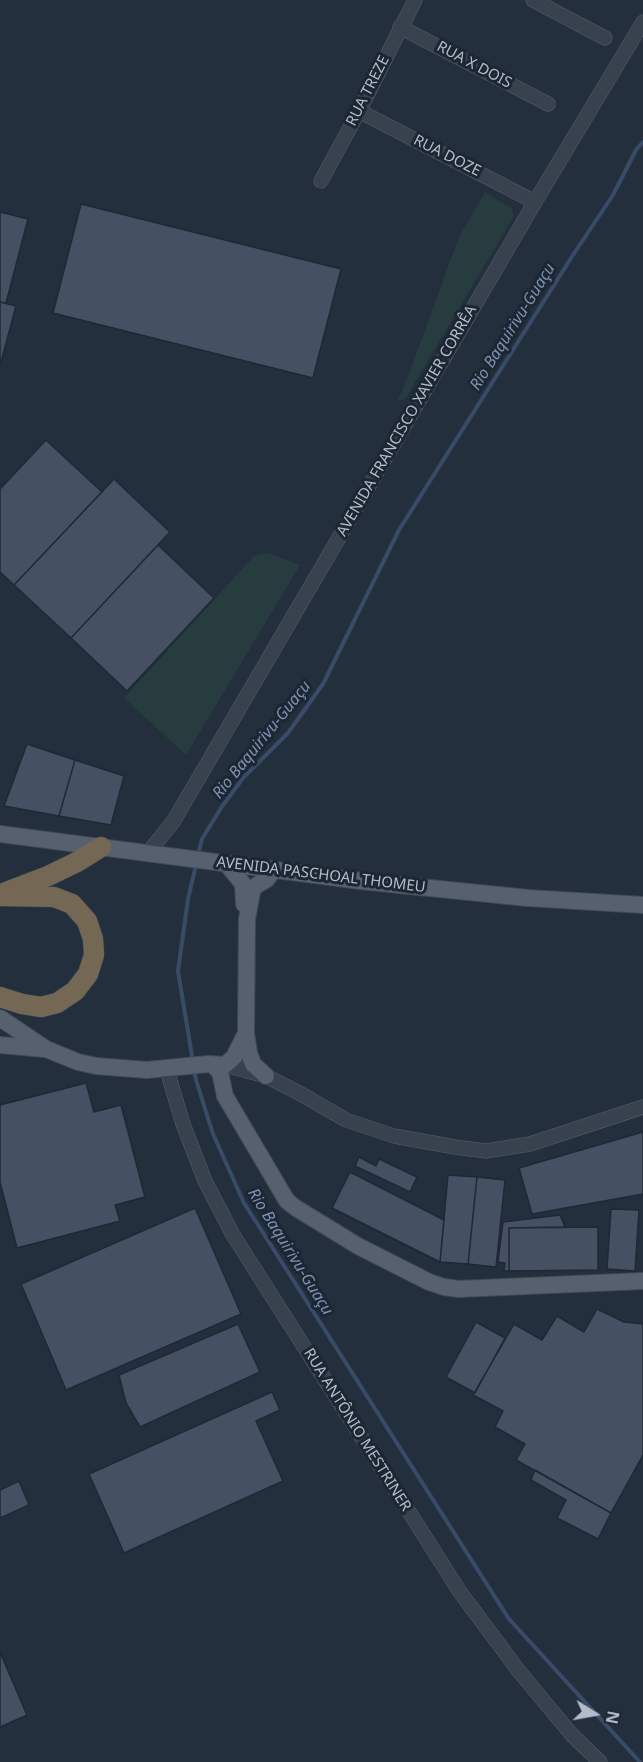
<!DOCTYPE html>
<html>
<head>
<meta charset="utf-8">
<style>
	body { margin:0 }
	#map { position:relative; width:643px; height:1762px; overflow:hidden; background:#242f3e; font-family:"Noto Sans",sans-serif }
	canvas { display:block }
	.north { position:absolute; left:565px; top:1684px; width:60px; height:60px; -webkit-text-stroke:4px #1d2633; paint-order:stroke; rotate:101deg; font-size:16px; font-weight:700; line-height:24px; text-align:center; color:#b4bcc9 }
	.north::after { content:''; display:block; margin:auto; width:21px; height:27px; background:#b4bcc9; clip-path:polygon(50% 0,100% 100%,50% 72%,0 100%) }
</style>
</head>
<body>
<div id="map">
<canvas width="643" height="1762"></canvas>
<div class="north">N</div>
</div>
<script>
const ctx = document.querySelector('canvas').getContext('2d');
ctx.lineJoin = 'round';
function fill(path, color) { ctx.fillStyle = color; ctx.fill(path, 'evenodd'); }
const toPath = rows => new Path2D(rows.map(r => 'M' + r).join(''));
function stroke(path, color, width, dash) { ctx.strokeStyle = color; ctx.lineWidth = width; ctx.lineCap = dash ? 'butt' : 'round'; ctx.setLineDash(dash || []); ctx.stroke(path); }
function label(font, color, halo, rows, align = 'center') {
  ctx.font = font + ' "Noto Sans",sans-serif'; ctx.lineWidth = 6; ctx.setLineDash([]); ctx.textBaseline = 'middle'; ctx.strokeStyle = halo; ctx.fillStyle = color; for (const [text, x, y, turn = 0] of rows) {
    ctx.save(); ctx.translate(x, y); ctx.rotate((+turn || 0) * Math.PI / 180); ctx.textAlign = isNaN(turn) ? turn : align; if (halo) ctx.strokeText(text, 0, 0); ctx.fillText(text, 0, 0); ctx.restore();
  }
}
const green = toPath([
	[485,192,511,208,514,216,405,399,397,401,406,382,459,237],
	[268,553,300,565,186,755,124,698,254,556]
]);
const stream = toPath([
	[198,855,202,839,221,808,243,778,288,733,323,684,399,530,573,255,613,195,636,150,643,142],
	[193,1062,178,971,188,899,196,865],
	[194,1070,196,1080,213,1134,244,1203,509,1619,640,1762]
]);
const building = toPath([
	[81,204,341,269,313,378,53,313,81,204],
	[0,212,28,219,6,303,0,302,0,212],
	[0,302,16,306,0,366,0,302],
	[46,440,102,492,14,585,0,572,0,489,46,440],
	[114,479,170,532,71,638,14,585,114,479],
	[158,545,214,598,127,691,71,638,158,545],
	[27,744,75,760,59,816,4,806,27,744],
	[75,760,124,776,111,825,59,816,75,760],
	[86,1083,94,1112,121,1105,145,1197,115,1205,120,1221,17,1248,0,1182,0,1105,86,1083],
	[643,1132,643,1194,532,1214,519,1168,643,1132],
	[359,1157,376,1166,379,1159,417,1177,410,1192,355,1166,359,1157],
	[350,1172,444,1220,440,1262,332,1208,350,1172],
	[448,1175,477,1177,468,1264,440,1262,448,1175],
	[477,1177,505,1180,496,1267,468,1264,477,1177],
	[195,1208,241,1314,66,1390,21,1284,195,1208],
	[611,1209,639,1210,635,1271,607,1269,611,1209],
	[560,1215,565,1227,509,1228,509,1271,504,1271,505,1263,498,1262,503,1222,560,1215],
	[598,1227,598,1270,509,1271,509,1228,598,1227],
	[597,1309,624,1322,643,1324,643,1455,611,1513,516,1460,525,1444,495,1427,503,1411,473,1395,514,1324,542,1340,557,1316,584,1332,597,1309],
	[476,1322,505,1338,475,1393,446,1377,476,1322],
	[238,1324,260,1372,140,1427,126,1403,119,1375,238,1324],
	[272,1392,280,1410,256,1421,283,1481,124,1553,89,1474,272,1392],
	[535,1470,611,1513,598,1539,557,1518,566,1500,531,1480,535,1470],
	[19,1481,29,1505,0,1518,0,1490,19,1481],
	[0,1652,27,1715,0,1727,0,1652]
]);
const minor = toPath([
	[533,0,605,38],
	[400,27,548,104],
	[359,111,535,202],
	[321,181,359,111,415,0],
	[147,854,173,822,535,202,643,22],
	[225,1065,266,1076,301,1094,346,1120,394,1136,455,1147,486,1151,530,1144,643,1107],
	[166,1067,183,1124,205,1181,233,1235,460,1592,518,1670,572,1735,600,1762]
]);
const major = toPath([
	[0,834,361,881,528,898,643,905],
	[226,863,243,884,244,904],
	[0,1018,46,1049,78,1062,96,1066,147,1070,208,1064,225,1065,234,1057,246,1033,247,919,252,892,254,887,267,879,274,869],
	[246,1033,249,1053,253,1064,266,1076],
	[0,1045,44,1049],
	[213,1065,220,1072,225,1096,287,1201,296,1208,358,1246,429,1282,444,1287,459,1289,643,1281]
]);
const highway = toPath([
	[6,892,48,876,77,862,101,847],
	[0,896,54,897,72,904,87,921,93,939,94,955,88,974,75,991,57,1003,41,1007,22,1004,0,997]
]);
const streetNames = [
	["RUA X DOIS",474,65,28],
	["RUA TREZE",368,91,-63],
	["RUA DOZE",447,156,27],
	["AVENIDA FRANCISCO XAVIER CORRÊA",407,421,-60],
	["AVENIDA PASCHOAL THOMEU",321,875,7],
	["RUA ANTÔNIO MESTRINER",357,1430,58]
];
const waterNames = [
	["Rio Baquirivu-Guaçu",513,327,-58],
	["Rio Baquirivu-Guaçu",262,740,-51],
	["Rio Baquirivu-Guaçu",290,1252,58]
];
fill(green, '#263c3f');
stroke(stream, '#394c67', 4);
fill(building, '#455162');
stroke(building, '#1f2835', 1.5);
stroke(minor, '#565f6c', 15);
stroke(major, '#414a57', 18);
stroke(highway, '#434c59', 21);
stroke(minor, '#38414e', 14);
stroke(major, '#56606e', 16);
stroke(highway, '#746855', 20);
label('15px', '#b4bcc9', '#1d2633', streetNames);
label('italic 16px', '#7c92b1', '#1d2633', waterNames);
</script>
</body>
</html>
